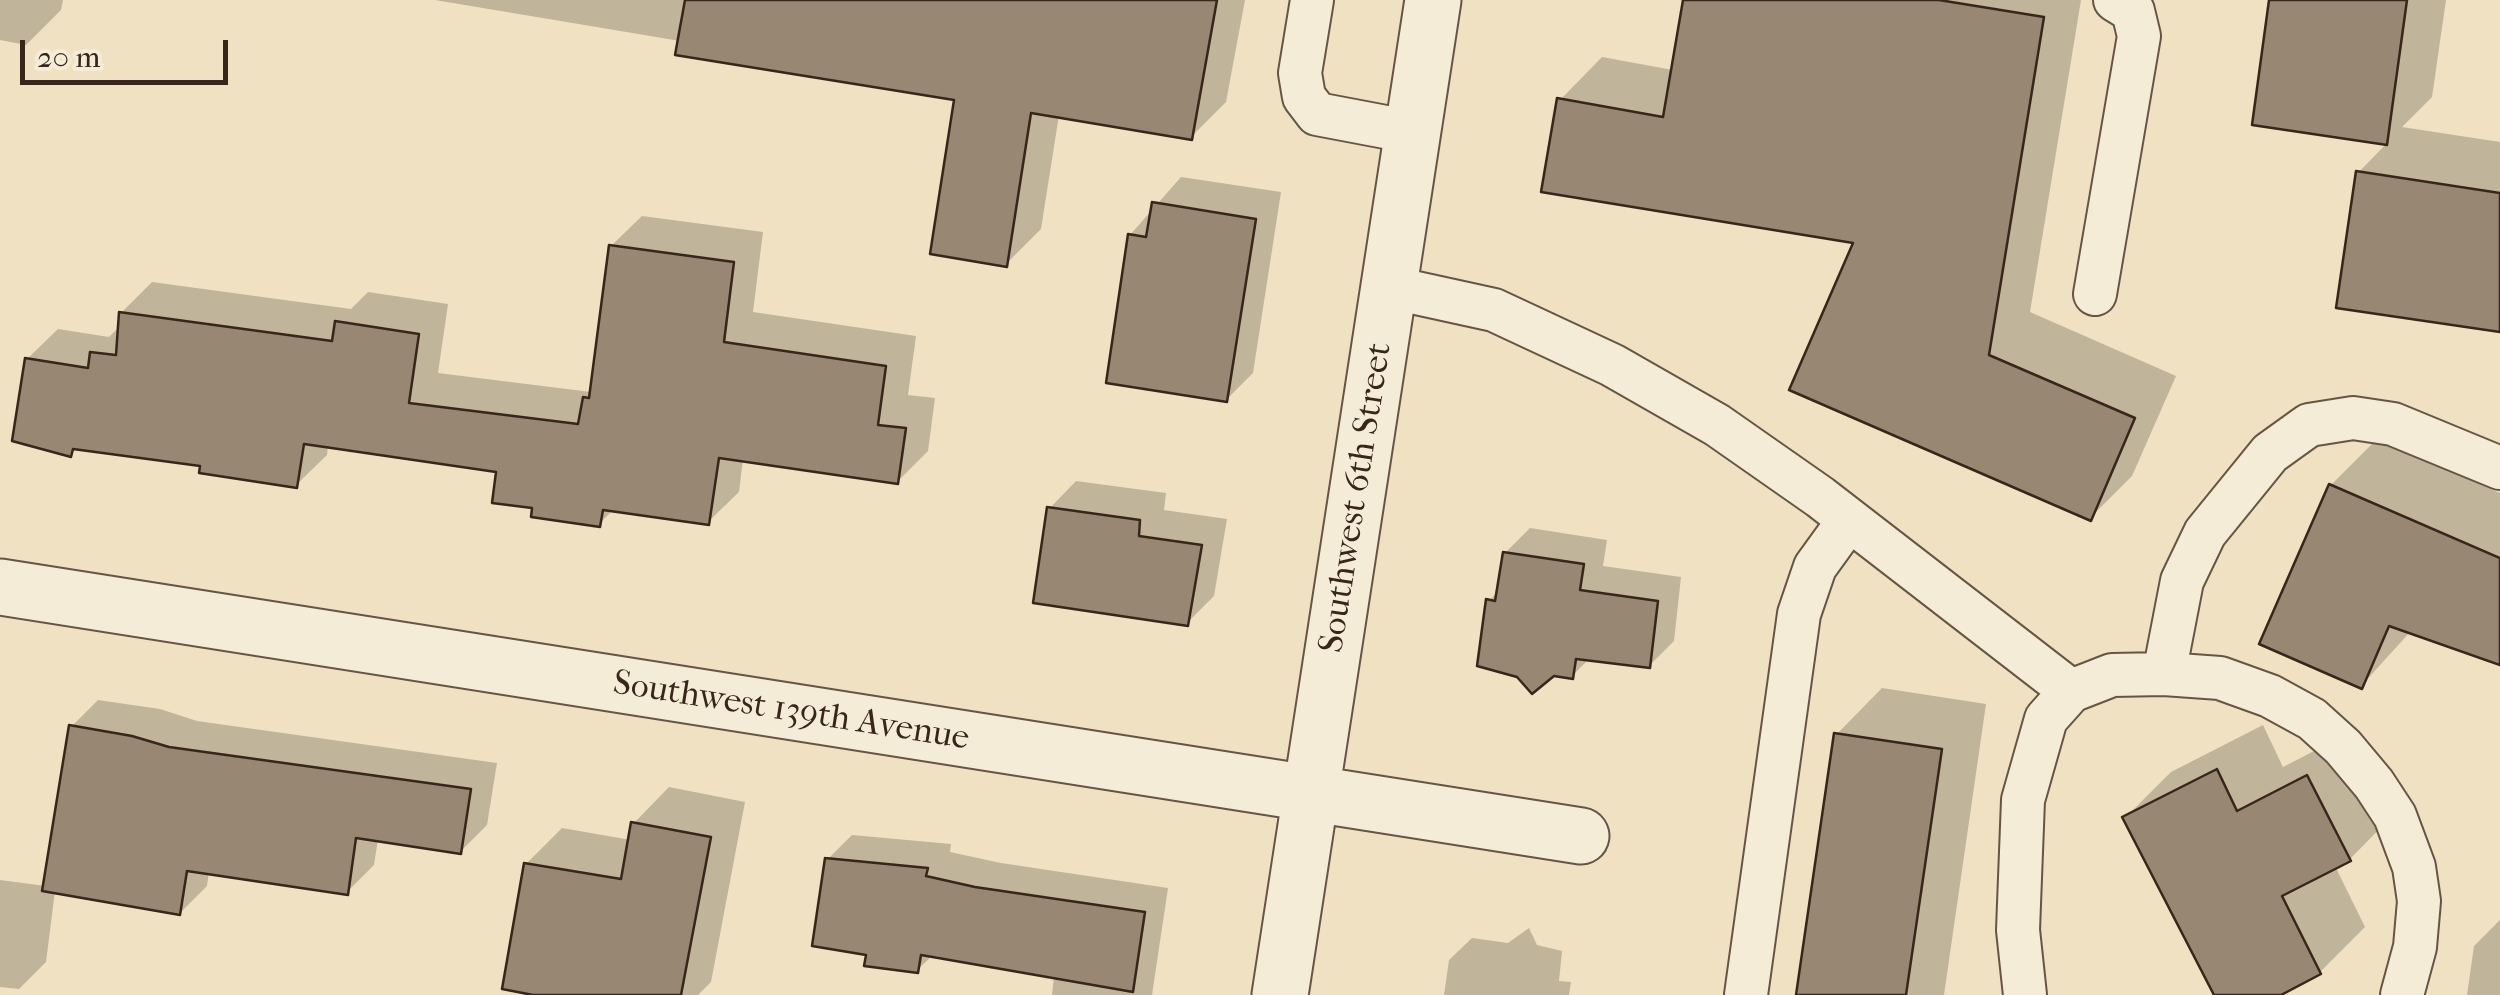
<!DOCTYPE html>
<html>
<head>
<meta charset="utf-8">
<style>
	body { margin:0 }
	#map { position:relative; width:2500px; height:995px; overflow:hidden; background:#f0e1c2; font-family:"IM FELL French Canon",serif }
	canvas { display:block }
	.scale { position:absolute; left:20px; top:40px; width:208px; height:45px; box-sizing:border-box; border:5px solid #38261b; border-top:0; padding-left:12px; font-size:30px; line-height:35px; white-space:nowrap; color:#38261b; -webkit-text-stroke:8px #f5ecd7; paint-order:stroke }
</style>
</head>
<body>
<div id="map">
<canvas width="2500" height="995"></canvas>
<div class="scale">20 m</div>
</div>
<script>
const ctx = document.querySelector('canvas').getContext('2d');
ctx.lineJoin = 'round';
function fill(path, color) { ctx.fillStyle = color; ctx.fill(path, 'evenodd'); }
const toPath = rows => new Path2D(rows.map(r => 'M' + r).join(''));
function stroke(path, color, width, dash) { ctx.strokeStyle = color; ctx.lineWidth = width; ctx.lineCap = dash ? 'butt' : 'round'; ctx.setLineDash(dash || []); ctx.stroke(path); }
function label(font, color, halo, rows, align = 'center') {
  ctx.font = font + ' "IM FELL French Canon",serif'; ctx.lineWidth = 8; ctx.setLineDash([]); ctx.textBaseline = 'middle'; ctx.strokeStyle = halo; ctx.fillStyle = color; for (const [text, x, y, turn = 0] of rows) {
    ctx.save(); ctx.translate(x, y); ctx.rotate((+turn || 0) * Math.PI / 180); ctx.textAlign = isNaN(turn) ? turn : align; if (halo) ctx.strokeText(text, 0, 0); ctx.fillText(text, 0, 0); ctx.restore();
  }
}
const shadow = toPath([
	[0,0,63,0,61,10,26,45,0,40],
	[435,0,1245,0,1226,102,1191,137,1059,115,1041,229,1006,264,957,97,680,41],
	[1685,0,2081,0,2030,312,2176,376,2132,476,2090,518,1856,241,1560,100,1602,57,1673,70],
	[2273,0,2446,0,2432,97,2402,127,2500,142,2500,331,2358,173,2388,142,2255,123],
	[1181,177,1281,192,1253,373,1226,400,1130,235],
	[642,216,763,232,753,312,916,336,908,395,935,398,928,451,897,482,743,459,739,492,708,522,614,509,599,524,535,506,499,470,328,445,327,455,296,485,203,464,78,447,70,454,27,359,58,329,109,337,120,326,121,313,152,282,351,309,368,292,448,304,438,373,591,392,611,246],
	[2376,440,2500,493,2500,662,2411,631,2361,686,2331,485],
	[1076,481,1166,493,1164,510,1227,519,1214,596,1187,623,1049,509],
	[1530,528,1607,540,1603,566,1681,577,1674,641,1649,666,1590,658,1572,676,1489,601,1500,589,1505,553],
	[1882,688,1986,704,1944,995,1799,995,1837,734],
	[98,700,160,709,197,721,497,763,487,825,460,852,378,839,374,865,347,892,209,871,207,886,180,913,55,891,46,962,19,989,0,987,0,880,46,886,71,727],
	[2263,725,2283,767,2353,731,2395,813,2350,859,2335,866,2365,927,2320,972,2275,995,2217,995,2125,818,2171,772],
	[669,787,745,802,711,982,698,995,547,995,526,864,562,828,631,840,634,823],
	[852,835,951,844,950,852,1001,863,1168,888,1152,995,1052,995,1054,977,933,955,917,970,869,953,827,860],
	[2500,920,2500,995,2467,995,2474,946],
	[1529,928,1537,945,1562,951,1559,981,1571,982,1569,995,1444,995,1449,960,1472,938,1508,943]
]);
const building = toPath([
	[685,0,1217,0,1192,140,1031,113,1007,267,930,254,954,100,675,55,685,0],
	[1683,0,1939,0,2044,17,1989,355,2135,418,2091,521,1789,390,1853,243,1541,192,1557,98,1663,117,1683,0],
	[2269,0,2407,0,2387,145,2252,125,2269,0],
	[2356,171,2500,193,2500,332,2336,308,2356,171],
	[1152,202,1256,219,1227,402,1106,383,1128,234,1146,237,1152,202],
	[609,245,734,262,724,342,886,366,878,425,906,428,898,484,719,458,709,525,603,510,600,527,531,517,532,508,492,503,496,472,304,444,297,488,199,473,200,466,73,449,71,457,12,441,25,358,88,368,90,352,116,355,119,312,332,341,335,321,419,334,409,403,578,424,583,397,589,398,609,245],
	[2329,484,2500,558,2500,665,2389,626,2362,689,2259,644,2329,484],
	[1047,507,1140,520,1139,536,1202,545,1188,626,1033,603,1047,507],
	[1503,552,1584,564,1580,590,1658,601,1650,668,1576,659,1573,679,1554,676,1532,694,1517,677,1477,666,1486,599,1495,601,1503,552],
	[69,725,132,736,169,747,471,789,461,854,356,838,348,895,187,871,180,915,42,891,69,725],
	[1834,733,1942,749,1906,995,1796,995,1834,733],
	[2217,769,2237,811,2307,775,2351,861,2282,896,2321,974,2281,995,2214,995,2122,817,2217,769],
	[631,822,711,837,681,995,533,995,502,989,524,863,621,879,631,822],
	[825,858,928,868,926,876,975,887,1145,912,1133,992,921,955,918,973,864,966,866,955,812,946,825,858]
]);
const service = toPath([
	[1312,0,1300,73,1304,97,1317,114,1412,132],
	[1389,287,1494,310,1612,365,1717,425,1820,497,2071,691],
	[2095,294,2139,36,2133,11,2115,0],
	[2164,674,2182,581,2205,533,2270,453,2309,425,2353,418,2393,424,2500,468],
	[1746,995,1799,614,1815,567,1849,520],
	[2025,995,2018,930,2023,800,2046,719,2071,691,2112,675,2164,674,2220,678,2270,696,2312,719,2343,747,2374,784,2395,816,2414,867,2419,901,2415,947,2402,995]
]);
const minor = toPath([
	[0,587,1581,836],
	[1280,995,1433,0]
]);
const streetNames = [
	["Southwest 6th Street",1357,498,-81],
	["Southwest 139th Avenue",791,712,9]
];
fill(shadow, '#0003');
fill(building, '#988772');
stroke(building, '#38261b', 2.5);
stroke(service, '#665545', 46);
stroke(minor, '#665545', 59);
stroke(service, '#f5ecd7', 42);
stroke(minor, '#f5ecd7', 55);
label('35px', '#38261b', '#f5ecd7', streetNames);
</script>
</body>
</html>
